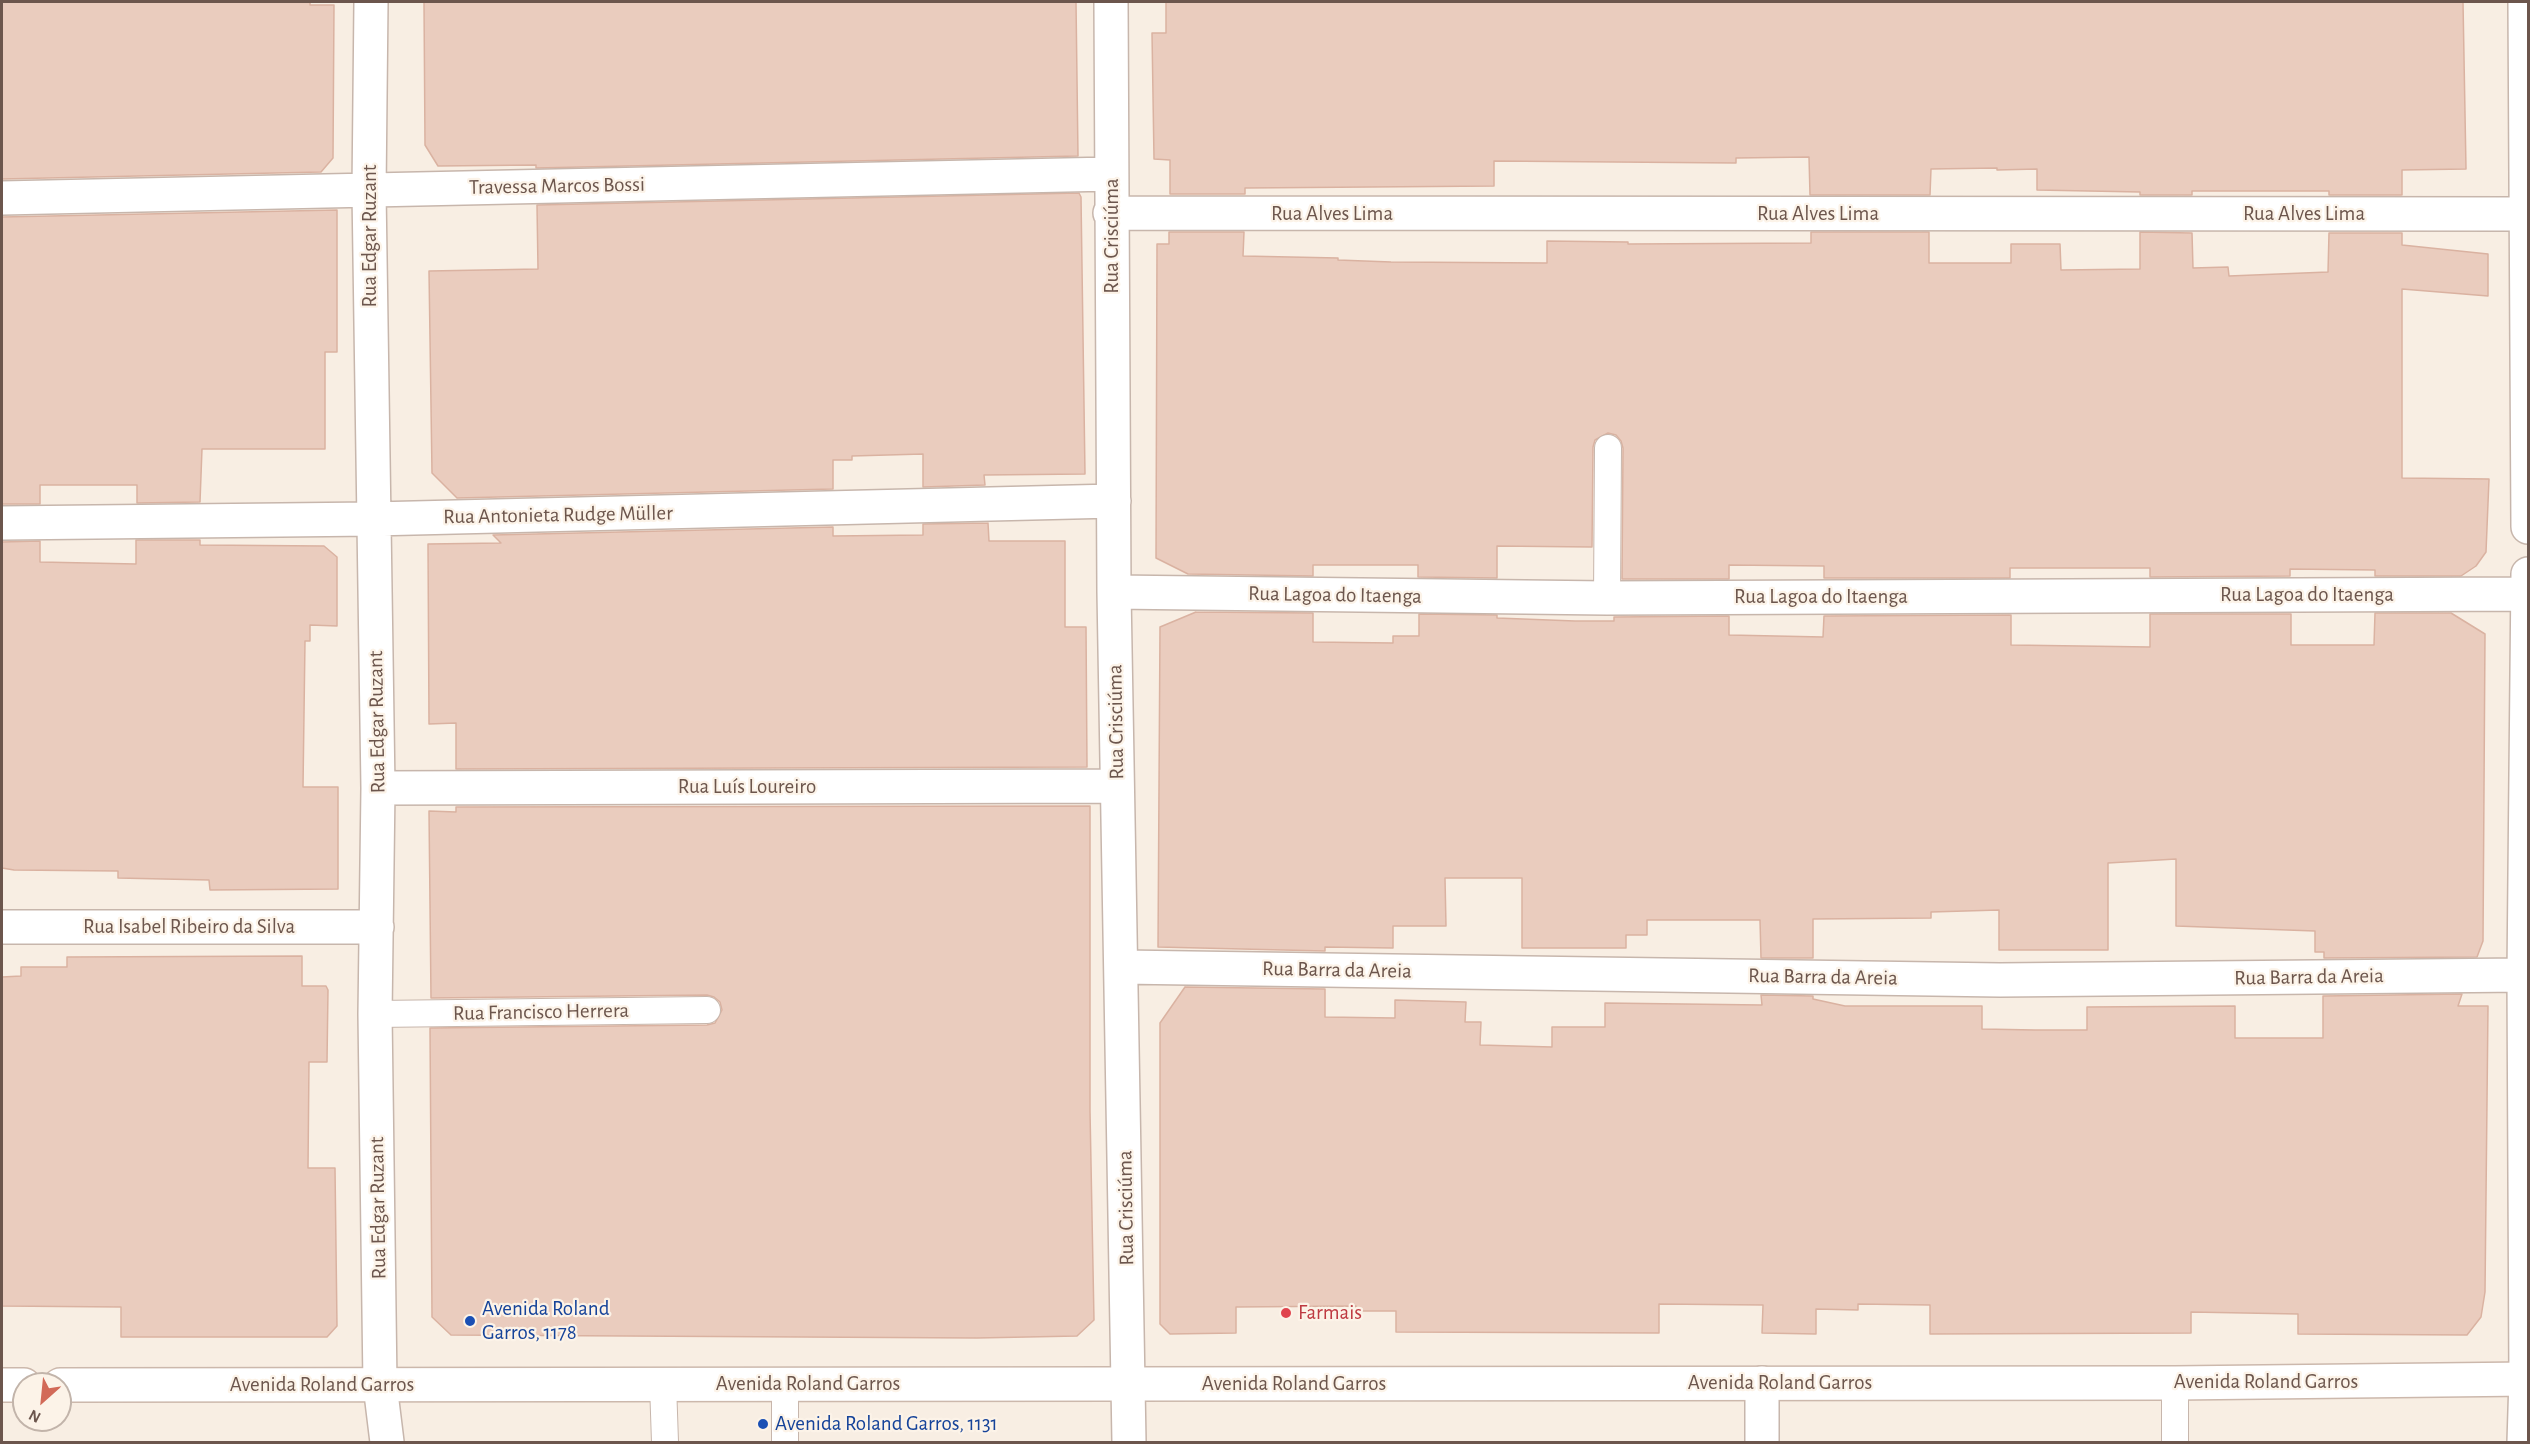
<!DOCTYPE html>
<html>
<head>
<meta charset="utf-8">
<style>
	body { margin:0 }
	#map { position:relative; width:2530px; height:1444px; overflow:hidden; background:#f8eee3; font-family:"Alegreya Sans",sans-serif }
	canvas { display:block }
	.frame { position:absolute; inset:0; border:3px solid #6c564d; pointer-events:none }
	.north { position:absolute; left:12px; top:1372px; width:60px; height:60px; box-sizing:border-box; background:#fcf3e8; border:2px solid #c2b4aa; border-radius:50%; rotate:207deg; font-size:16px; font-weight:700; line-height:24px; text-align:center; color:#6c564d }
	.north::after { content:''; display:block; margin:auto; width:21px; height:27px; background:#d26a58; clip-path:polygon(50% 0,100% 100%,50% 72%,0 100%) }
</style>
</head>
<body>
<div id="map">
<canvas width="2530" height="1444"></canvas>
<div class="frame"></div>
<div class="north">N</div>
</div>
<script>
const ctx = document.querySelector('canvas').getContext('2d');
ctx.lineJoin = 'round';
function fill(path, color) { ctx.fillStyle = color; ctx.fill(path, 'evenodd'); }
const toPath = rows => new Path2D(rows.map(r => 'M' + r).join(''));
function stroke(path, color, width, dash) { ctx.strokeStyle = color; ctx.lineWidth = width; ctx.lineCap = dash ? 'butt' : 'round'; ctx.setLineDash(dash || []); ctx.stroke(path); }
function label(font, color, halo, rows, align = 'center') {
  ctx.font = font + ' "Alegreya Sans",sans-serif'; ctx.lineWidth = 4.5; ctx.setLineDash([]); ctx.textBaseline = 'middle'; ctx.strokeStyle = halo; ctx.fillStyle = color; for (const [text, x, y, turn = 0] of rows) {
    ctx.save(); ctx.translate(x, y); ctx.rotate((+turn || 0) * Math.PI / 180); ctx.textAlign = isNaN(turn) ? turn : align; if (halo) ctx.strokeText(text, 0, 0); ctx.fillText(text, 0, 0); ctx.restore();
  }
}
const building = toPath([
	[2,2,310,2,310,5,334,5,333,158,321,172,2,179,2,2],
	[424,2,1076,2,1078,156,536,168,536,165,438,166,425,145,424,2],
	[1166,2,2463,2,2466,169,2402,170,2402,195,2329,195,2329,191,2192,191,2192,195,2140,195,2140,192,2037,190,2037,169,1997,170,1997,168,1931,169,1930,195,1810,195,1809,157,1736,158,1736,163,1494,161,1494,186,1245,188,1245,194,1170,194,1170,160,1154,159,1152,33,1166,33,1166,2],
	[1079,193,1081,197,1085,474,984,475,985,485,923,487,923,454,852,456,852,460,833,460,833,489,457,498,432,473,429,271,538,269,537,205,1079,193],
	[337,210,337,352,325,352,325,449,202,449,200,502,137,503,137,485,40,485,40,504,2,504,2,217,337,210],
	[1169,232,1244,232,1243,256,1338,258,1338,260,1391,262,1547,263,1547,241,1628,242,1628,244,1811,243,1811,232,1929,232,1929,263,2011,263,2011,244,2060,244,2061,270,2140,269,2140,232,2192,233,2193,268,2228,267,2229,276,2328,272,2329,233,2402,233,2402,245,2488,254,2488,296,2402,289,2402,478,2489,479,2486,552,2476,566,2461,576,2375,576,2375,570,2290,569,2290,576,2150,577,2150,568,2010,568,2010,578,1824,578,1824,566,1729,565,1729,579,1622,579,1623,448,1621,441,1616,435,1608,433,1595,440,1593,447,1592,547,1497,546,1497,578,1418,577,1418,565,1313,565,1313,576,1188,574,1156,558,1157,244,1169,244,1169,232],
	[988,523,989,541,1065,541,1065,627,1086,627,1087,767,456,769,456,723,429,724,428,544,501,543,493,535,833,527,833,536,923,535,923,524,988,523],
	[136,540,200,540,200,545,324,546,337,557,337,626,310,625,310,641,305,641,303,787,338,787,338,889,210,890,209,880,118,878,118,871,14,870,2,868,2,542,40,541,40,562,136,564,136,540],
	[1196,612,1313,613,1313,642,1393,643,1393,636,1419,636,1419,614,1497,615,1497,618,1575,621,1614,621,1614,617,1729,616,1729,635,1823,637,1824,616,2011,615,2011,645,2150,647,2150,614,2291,614,2291,645,2374,645,2375,613,2451,613,2485,634,2483,941,2477,957,2324,958,2324,952,2315,952,2315,931,2176,926,2176,859,2108,863,2108,950,1999,950,1999,910,1931,912,1931,918,1813,919,1813,958,1761,958,1760,920,1647,920,1647,935,1626,935,1626,948,1522,948,1522,878,1445,878,1446,926,1393,926,1393,948,1325,947,1325,951,1158,947,1160,627,1196,612],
	[1090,806,1090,1111,1094,1320,1077,1336,977,1338,451,1335,432,1317,430,1028,707,1025,715,1023,722,1010,720,1002,714,997,707,995,431,998,429,811,456,812,456,807,1090,806],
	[302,956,302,986,326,986,328,990,327,1062,309,1062,308,1168,335,1168,337,1326,327,1337,121,1337,121,1307,2,1306,2,977,21,976,21,967,67,967,67,957,302,956],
	[1185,987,1325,989,1325,1017,1395,1018,1395,1000,1466,1002,1465,1022,1481,1022,1480,1045,1552,1047,1552,1027,1605,1027,1605,1003,1762,1005,1761,995,1813,996,1813,999,1845,1006,1982,1006,1982,1029,2035,1030,2087,1030,2087,1007,2235,1006,2235,1038,2323,1038,2323,996,2462,994,2458,1006,2488,1006,2485,1292,2481,1317,2467,1335,2298,1334,2298,1314,2191,1312,2191,1333,1930,1334,1930,1305,1858,1304,1858,1310,1816,1309,1816,1334,1762,1333,1763,1305,1659,1304,1659,1333,1396,1332,1396,1311,1356,1311,1356,1306,1236,1307,1236,1333,1170,1334,1160,1324,1160,1023,1185,987]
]);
const service = toPath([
	[1607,598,1608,448],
	[375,1014,707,1010],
	[663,1384,665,1442],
	[785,1384,785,1442],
	[2175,1442,2175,1383]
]);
const minor = toPath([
	[371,2,369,191,378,788,375,1014,380,1385,387,1442],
	[1111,2,1114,592,1129,1442],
	[2525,2,2528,527],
	[2,198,1111,174],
	[1110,213,2527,214],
	[2,523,373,519,1114,501],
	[1114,592,1607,598,2528,594],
	[378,788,1116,786],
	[2,927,377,927],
	[1122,967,2000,980,2524,975],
	[1762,1442,1762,1383],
	[2524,1442,2526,1379,2524,975,2528,574]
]);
const secondary = toPath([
	[2,1385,24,1385],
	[60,1385,2175,1383,2528,1379]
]);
const markers = [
	[1286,1313,6,"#e0444e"],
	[470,1321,6,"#1a4fb4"],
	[763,1424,6,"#1a4fb4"]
];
const streetNames = [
	["Travessa Marcos Bossi",557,186,-1],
	["Rua Alves Lima",1332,214],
	["Rua Alves Lima",1818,214],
	["Rua Alves Lima",2304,214],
	["Rua Edgar Ruzant",370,236,-90],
	["Rua Crisciúma",1112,236,-90],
	["Rua Antonieta Rudge Müller",558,515,-1],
	["Rua Lagoa do Itaenga",1335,595,1],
	["Rua Lagoa do Itaenga",2307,595],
	["Rua Lagoa do Itaenga",1821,597],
	["Rua Edgar Ruzant",377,722,-91],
	["Rua Crisciúma",1116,722,-91],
	["Rua Luís Loureiro",747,787],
	["Rua Isabel Ribeiro da Silva",189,927],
	["Rua Barra da Areia",1337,970,1],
	["Rua Barra da Areia",1823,977,1],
	["Rua Barra da Areia",2309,977,-1],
	["Rua Francisco Herrera",541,1012,-1],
	["Rua Edgar Ruzant",378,1208,-91],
	["Rua Crisciúma",1126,1208,-91],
	["Avenida Roland Garros",2266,1382],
	["Avenida Roland Garros",1780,1383],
	["Avenida Roland Garros",808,1384],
	["Avenida Roland Garros",1294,1384],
	["Avenida Roland Garros",322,1385]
];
const transitNames = [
	["Avenida Roland",482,1309],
	["Garros, 1178",482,1333],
	["Avenida Roland Garros, 1131",775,1424]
];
const healthNames = [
	["Farmais",1298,1313]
];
fill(building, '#eaccbe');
stroke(building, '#dab2a1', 1.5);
stroke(service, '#c7b6ac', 28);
stroke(minor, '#c7b6ac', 36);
stroke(secondary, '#ccb8ac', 36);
stroke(service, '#fff', 26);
stroke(minor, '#fff', 33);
stroke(secondary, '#fff', 33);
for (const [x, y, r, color] of markers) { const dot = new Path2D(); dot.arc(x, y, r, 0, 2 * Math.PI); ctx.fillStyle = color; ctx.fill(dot); stroke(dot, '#fcf3e8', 2); }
label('21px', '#6c564d', '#fcf3e8', streetNames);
label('21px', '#164399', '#fcf3e8', transitNames, 'left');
label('21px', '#be3a42', '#fcf3e8', healthNames, 'left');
</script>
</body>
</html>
